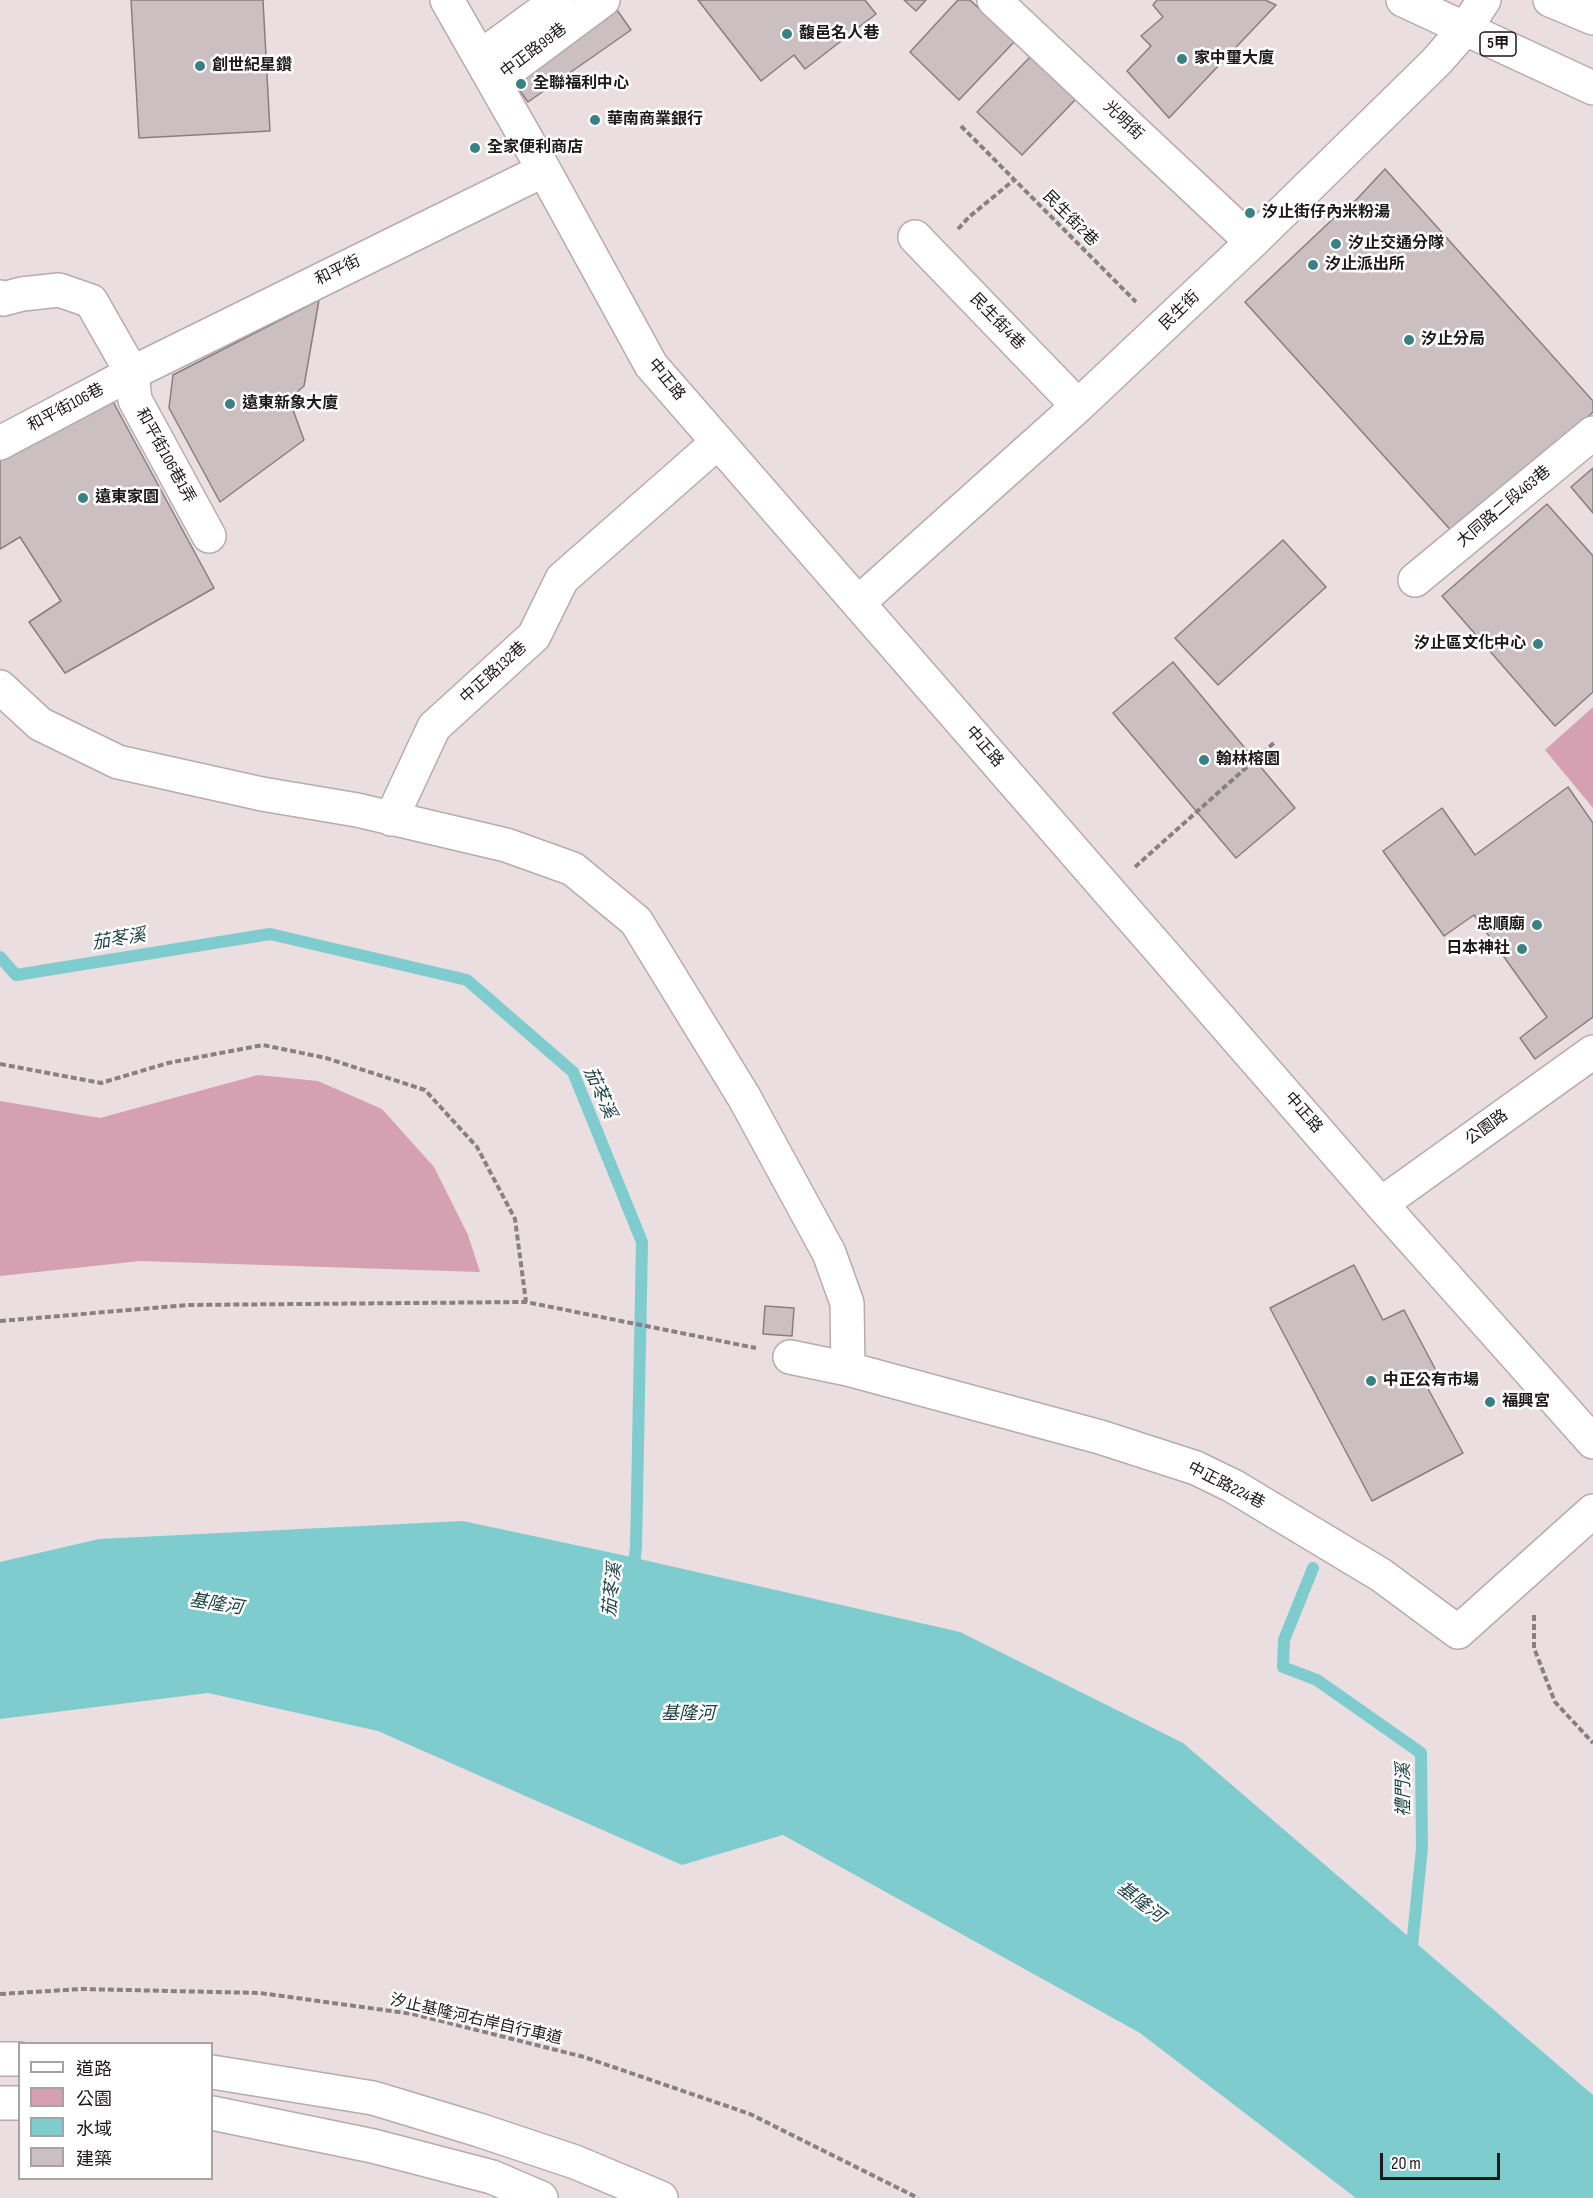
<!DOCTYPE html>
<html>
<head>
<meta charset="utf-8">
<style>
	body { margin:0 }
	#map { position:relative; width:1593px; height:2198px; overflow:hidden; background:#eadee1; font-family:"Sofia Sans Condensed","Noto Sans TC",sans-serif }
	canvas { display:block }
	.legend { position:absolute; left:18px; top:2042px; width:195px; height:138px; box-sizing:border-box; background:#fff; border:2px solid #a5a3a3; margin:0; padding:8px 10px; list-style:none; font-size:18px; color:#1d181a }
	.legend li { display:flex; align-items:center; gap:12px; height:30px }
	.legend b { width:30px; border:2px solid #a5a3a3 }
	.scale { position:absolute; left:1380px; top:2153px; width:120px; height:27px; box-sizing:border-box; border:3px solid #1d181a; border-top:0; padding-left:8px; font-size:18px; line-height:21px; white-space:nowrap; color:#1d181a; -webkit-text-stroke:4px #fff; paint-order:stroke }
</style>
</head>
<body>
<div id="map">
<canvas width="1593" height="2198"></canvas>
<ul class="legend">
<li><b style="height:8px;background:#fff"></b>道路</li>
<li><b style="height:16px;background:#d5a0b1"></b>公園</li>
<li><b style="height:16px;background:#7ecccd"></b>水域</li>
<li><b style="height:16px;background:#cbbfc2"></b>建築</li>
</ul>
<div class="scale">20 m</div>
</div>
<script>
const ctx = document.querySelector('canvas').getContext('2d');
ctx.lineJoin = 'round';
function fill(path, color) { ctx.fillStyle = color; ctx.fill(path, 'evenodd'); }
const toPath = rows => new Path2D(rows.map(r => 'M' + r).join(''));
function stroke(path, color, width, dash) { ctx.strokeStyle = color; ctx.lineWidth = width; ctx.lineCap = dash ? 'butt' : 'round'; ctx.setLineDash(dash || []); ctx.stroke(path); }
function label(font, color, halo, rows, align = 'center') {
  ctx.font = font + ' "Sofia Sans Condensed","Noto Sans TC",sans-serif'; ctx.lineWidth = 5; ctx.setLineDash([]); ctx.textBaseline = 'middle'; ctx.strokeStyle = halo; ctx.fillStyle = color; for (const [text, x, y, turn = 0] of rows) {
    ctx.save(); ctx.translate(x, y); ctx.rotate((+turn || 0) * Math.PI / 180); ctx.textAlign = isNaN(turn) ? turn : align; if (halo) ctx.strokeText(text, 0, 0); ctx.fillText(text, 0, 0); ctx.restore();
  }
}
const green = toPath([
	[1593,707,1593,808,1545,750],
	[258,1075,318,1081,382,1109,434,1167,468,1235,480,1272,140,1261,0,1276,0,1101,100,1118]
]);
const water = toPath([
	[463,1521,622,1555,960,1632,1183,1743,1593,2095,1593,2198,1356,2198,1140,2033,783,1835,682,1865,378,1731,208,1693,0,1719,0,1562,99,1539]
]);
const stream = toPath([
	[0,957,16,975,270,934,467,980,573,1072,642,1242,636,1547,633,1573],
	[1313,1568,1284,1640,1283,1667,1317,1680,1421,1753,1422,1848,1411,1956]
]);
const building = toPath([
	[131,0,263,0,270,131,139,138,131,0],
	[572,0,610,0,631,30,528,102,494,55,572,0],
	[698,0,865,0,876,14,805,69,794,55,761,81,698,0],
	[904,0,926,0,916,11,904,0],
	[958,0,970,0,1014,42,959,100,910,52,958,0],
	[1157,0,1265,0,1276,5,1169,118,1127,71,1151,46,1141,36,1163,17,1153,5,1157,0],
	[1031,56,1076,99,1022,155,977,112,1031,56],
	[1385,169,1593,401,1593,412,1456,536,1245,302,1336,216,1357,199,1385,169],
	[319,300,304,386,289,399,304,440,220,502,169,408,173,375,319,300],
	[111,398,214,588,65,673,29,622,61,601,20,537,0,549,0,458,111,398],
	[1593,468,1593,513,1571,487,1593,468],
	[1547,504,1593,556,1593,692,1555,726,1442,596,1547,504],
	[1283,540,1326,587,1218,685,1175,638,1283,540],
	[1173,662,1295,808,1236,858,1113,713,1173,662],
	[1568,787,1593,823,1593,1017,1535,1059,1520,1038,1547,1017,1474,915,1444,936,1383,851,1442,808,1475,855,1568,787],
	[1354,1265,1383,1320,1404,1310,1440,1378,1426,1385,1463,1453,1372,1501,1270,1308,1354,1265],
	[765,1306,794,1308,792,1336,763,1334,765,1306]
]);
const path = toPath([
	[961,126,1136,302],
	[958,229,969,217,1014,180],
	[1135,867,1276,741],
	[0,1064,101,1083,168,1063,263,1045,326,1058,425,1090,477,1147,515,1219,526,1302],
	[0,1321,188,1305,526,1302,756,1348],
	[1534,1615,1534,1648,1555,1702,1593,1743],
	[0,1994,82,1989,260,1993,413,2014,584,2057,750,2114,918,2198]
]);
const minor = toPath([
	[447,0,544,170,651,365,1381,1204,1593,1442],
	[994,0,1252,242],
	[480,57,558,0],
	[494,81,603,0],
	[915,237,1078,406],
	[0,297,3,299,22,294,59,290,91,301,132,373,135,400,209,536],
	[0,443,132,373,544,170],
	[1415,580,1593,433],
	[858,603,1078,406,1252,242,1436,62,1465,29,1484,0],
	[0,687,40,724,118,762,262,794,357,810,506,845,573,869,636,921,744,1097,829,1253,847,1303,848,1369],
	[391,819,434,727,534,636,562,579,718,442],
	[1381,1204,1593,1052],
	[790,1357,848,1369,1100,1437,1196,1468,1233,1486,1381,1575,1458,1632,1593,1511]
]);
const major = toPath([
	[1403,0,1593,88],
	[1550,0,1593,18]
]);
const highway = toPath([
	[0,2059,20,2059],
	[212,2072,373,2098,479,2130,575,2162,661,2198],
	[0,2103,20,2103],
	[212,2113,373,2146,492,2177,541,2198]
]);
const markers = [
	[787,34,6,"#398283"],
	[1182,59,6,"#398283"],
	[200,66,6,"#398283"],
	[521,84,6,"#398283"],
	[595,120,6,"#398283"],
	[475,148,6,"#398283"],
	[1250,213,6,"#398283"],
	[1336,244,6,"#398283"],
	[1313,265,6,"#398283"],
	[1409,340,6,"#398283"],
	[230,404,6,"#398283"],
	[83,498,6,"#398283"],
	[1538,644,6,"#398283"],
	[1204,760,6,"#398283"],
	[1537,925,6,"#398283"],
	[1522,949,6,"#398283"],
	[1371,1381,6,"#398283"],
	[1490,1402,6,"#398283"]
];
const shields = [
	[1498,44,36]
];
const shieldNames = [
	["5甲",1498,44]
];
const poiNames = [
	["馥邑名人巷",799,34],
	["家中璽大廈",1194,59],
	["創世紀星鑽",212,66],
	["全聯福利中心",533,84],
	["華南商業銀行",607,120],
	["全家便利商店",487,148],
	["汐止街仔內米粉湯",1262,213],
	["汐止交通分隊",1348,244],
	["汐止派出所",1325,265],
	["汐止分局",1421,340],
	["遠東新象大廈",242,404],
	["遠東家園",95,498],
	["汐止區文化中心",1526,644,"right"],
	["翰林榕園",1216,760],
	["忠順廟",1525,925,"right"],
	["日本神社",1510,949,"right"],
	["中正公有市場",1383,1381],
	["福興宮",1502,1402]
];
const streetNames = [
	["中正路99巷",534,51,-37],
	["光明街",1123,121,43],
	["民生街2巷",1070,219,45],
	["和平街",338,271,-26],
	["民生街",1180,311,-44],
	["民生街4巷",997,322,46],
	["中正路",666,380,51],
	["和平街106巷",66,408,-28],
	["和平街106巷1弄",165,456,61],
	["大同路二段463巷",1504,507,-40],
	["中正路132巷",494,673,-42],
	["中正路",984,747,49],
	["中正路",1303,1113,49],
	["公園路",1487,1128,-36],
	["中正路224巷",1226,1486,27],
	["汐止基隆河右岸自行車道",476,2020,13]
];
const waterNames = [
	["茄苳溪",119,940,-9],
	["茄苳溪",599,1093,66],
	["茄苳溪",613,1590,-84],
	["基隆河",216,1605,9],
	["基隆河",688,1714],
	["禮門溪",1404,1790,-90],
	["基隆河",1140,1903,37]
];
fill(green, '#d5a0b1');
fill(water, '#7ecccd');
stroke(stream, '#7ecccd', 12);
fill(building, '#cbbfc2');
stroke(building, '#887d80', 1.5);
stroke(minor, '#b7abaf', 36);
stroke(major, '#b7abaf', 36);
stroke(highway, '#b7abaf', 36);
stroke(path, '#888082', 4, [6, 3]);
stroke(minor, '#fff', 33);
stroke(major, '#fff', 33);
stroke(highway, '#fff', 33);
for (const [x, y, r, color] of markers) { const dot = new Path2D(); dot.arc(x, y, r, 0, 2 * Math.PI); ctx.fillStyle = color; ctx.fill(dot); stroke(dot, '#fff', 2); }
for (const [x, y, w] of shields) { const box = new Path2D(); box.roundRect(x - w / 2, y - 12, w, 24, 4.5); ctx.fillStyle = '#fff'; ctx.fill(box); stroke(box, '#1d181a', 1.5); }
label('bold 15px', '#1d181a', null, shieldNames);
label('bold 16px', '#1d181a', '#fff', poiNames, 'left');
label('16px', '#1d181a', '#fff', streetNames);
label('italic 18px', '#1e4344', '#fff', waterNames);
</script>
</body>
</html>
